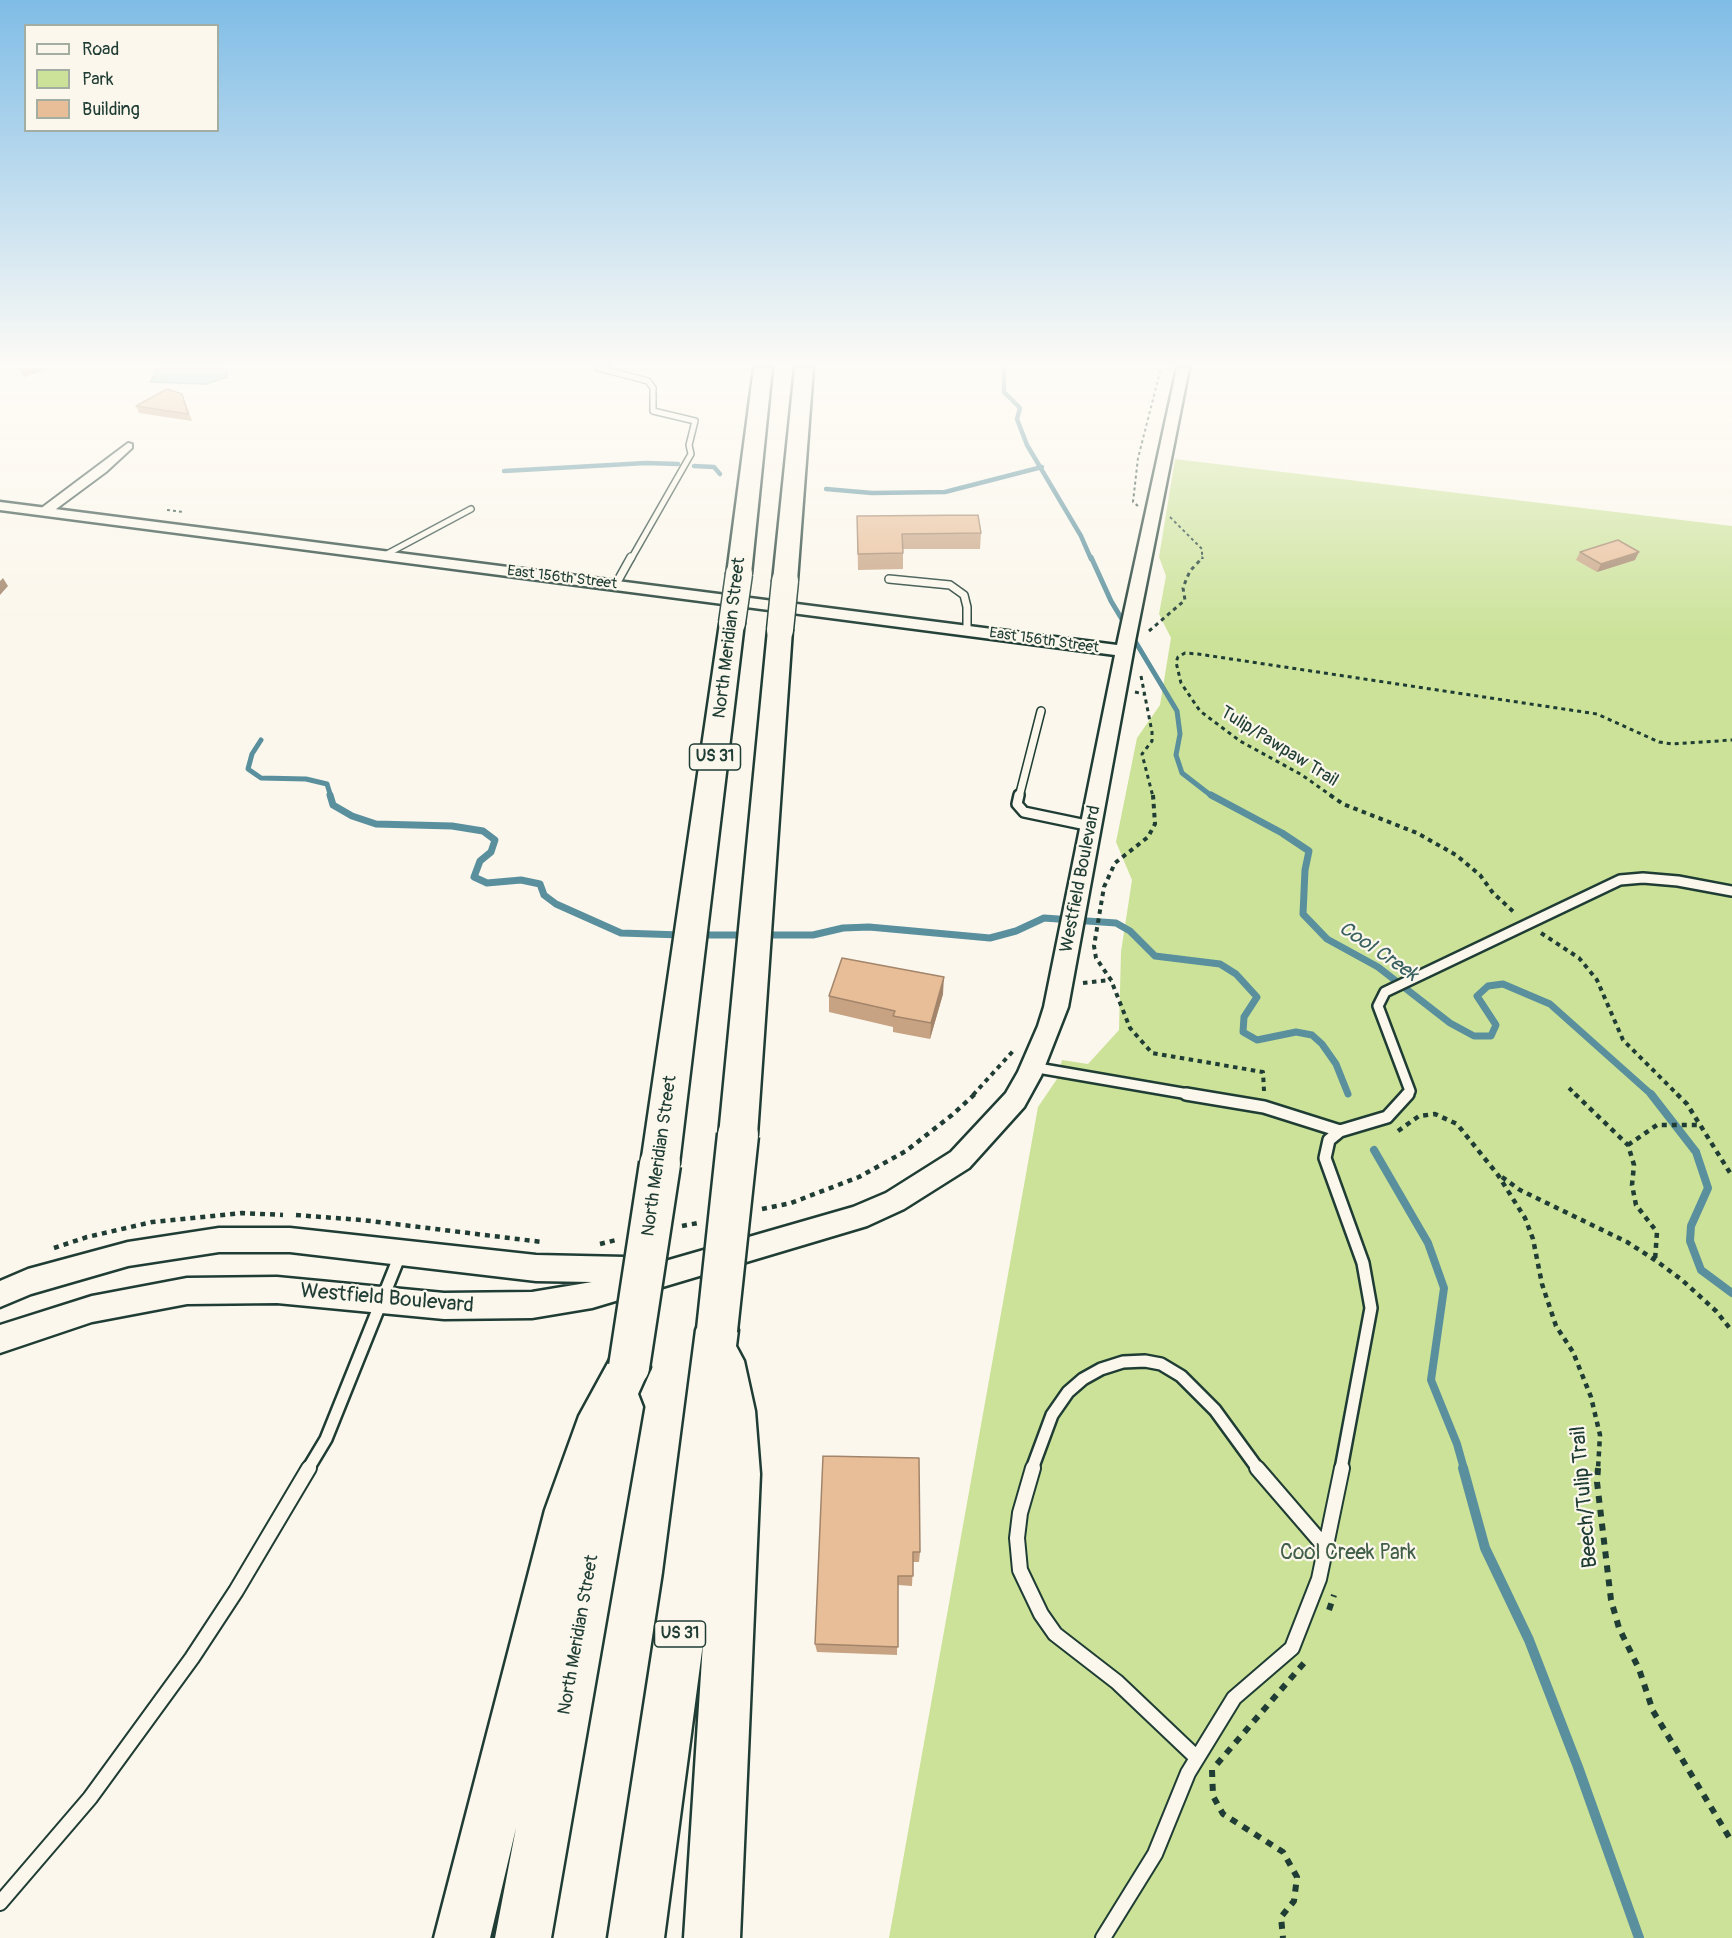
<!DOCTYPE html>
<html>
<head>
<meta charset="utf-8">
<style>
	body { margin:0 }
	#map { position:relative; width:1732px; height:1938px; overflow:hidden; background:#fbf7ec; font-family:Pangolin,sans-serif }
	canvas { display:block }
	.legend { position:absolute; left:24px; top:24px; width:195px; height:108px; box-sizing:border-box; background:#fbf7ec; border:2px solid #a3ada2; margin:0; padding:8px 10px; list-style:none; font-size:18px; color:#1f3d34 }
	.legend li { display:flex; align-items:center; gap:12px; height:30px }
	.legend b { width:30px; border:2px solid #a3ada2 }
</style>
</head>
<body>
<div id="map">
<canvas width="1732" height="1938"></canvas>
<ul class="legend">
<li><b style="height:8px;background:#fbf7ec"></b>Road</li>
<li><b style="height:16px;background:#cbe298"></b>Park</li>
<li><b style="height:16px;background:#e8be98"></b>Building</li>
</ul>
</div>
<script>
const ctx = document.querySelector('canvas').getContext('2d');
ctx.lineJoin = 'round';
function fill(path, color) { ctx.fillStyle = color; ctx.fill(path, 'evenodd'); }
const toPath = rows => new Path2D(rows.map(r => 'M' + r).join(''));
function stroke(path, color, width, dash) { ctx.strokeStyle = color; ctx.lineWidth = width; ctx.lineCap = dash ? 'butt' : 'round'; ctx.setLineDash(dash || []); ctx.stroke(path); }
function label(font, color, halo, rows, align = 'center') {
  ctx.font = font + ' Pangolin,sans-serif'; ctx.lineWidth = 4.5; ctx.setLineDash([]); ctx.textBaseline = 'middle'; ctx.strokeStyle = halo; ctx.fillStyle = color; for (const [text, x, y, turn = 0] of rows) {
    ctx.save(); ctx.translate(x, y); ctx.rotate((+turn || 0) * Math.PI / 180); ctx.textAlign = isNaN(turn) ? turn : align; if (halo) ctx.strokeText(text, 0, 0); ctx.fillText(text, 0, 0); ctx.restore();
  }
}
const green = toPath([
	[1175,459,1732,526,1732,1938,889,1938,1038,1107,1057,1079,1062,1060,1088,1064,1119,1030,1121,952,1132,880,1116,842,1137,738,1160,705,1171,638,1159,614,1166,576,1159,557]
]);
const water = toPath([
	[158,368,227,368,227,377,206,384,150,382,158,368]
]);
const streamFar4 = toPath([
	[1004,368,1004,392,1020,408,1017,419,1027,445,1081,536,1091,559],
	[694,466,714,467,720,474],
	[504,471,646,463,678,464],
	[826,489,872,493,945,492,1042,467]
]);
const streamFar3 = toPath([
	[1091,557,1111,601,1177,711,1180,734,1176,755,1182,773,1213,797],
	[261,740,252,754,248,769,261,778,306,779,327,784,331,797]
]);
const streamFar2 = toPath([
	[330,795,333,805,352,816,376,824,452,826,483,831,495,840,491,852,480,861,474,877,487,883,521,880,540,884,544,895,556,904,621,933,681,935],
	[1211,795,1282,833,1309,851,1305,870,1303,914,1327,939,1378,967,1450,1023,1474,1036,1491,1036,1496,1025,1477,996,1488,986,1503,984,1550,1004,1652,1095],
	[698,935,747,935],
	[764,935,813,935,843,928,869,927,990,938,1016,931,1044,918,1116,923,1130,931,1155,956,1220,964,1236,974,1257,997,1244,1017,1243,1032,1257,1040,1296,1032,1312,1035,1322,1044,1336,1064,1348,1094]
]);
const streamFar1 = toPath([
	[1651,1094,1696,1152,1708,1188,1691,1226,1690,1241,1701,1270,1732,1293],
	[1374,1150,1428,1243,1444,1288,1431,1380,1457,1444,1464,1469]
]);
const stream = toPath([
	[1463,1468,1485,1548,1529,1640,1578,1767,1639,1938]
]);
const pathFar4 = toPath([
	[1138,506,1133,502,1138,458,1161,368],
	[167,510,184,512],
	[1170,517,1202,549,1202,559]
]);
const pathFar3 = toPath([
	[1149,631,1185,600,1183,588,1186,580,1190,571,1203,557],
	[1141,676,1152,732,1152,741,1142,754,1153,797],
	[1135,692,1144,694],
	[1333,797,1302,775,1240,741,1200,711,1181,683,1176,662,1178,657,1185,653,1198,654,1597,714,1659,742,1672,744,1732,740]
]);
const pathFar2 = toPath([
	[1153,795,1155,824,1148,837,1115,863,1104,887,1094,946,1096,958,1111,980,1130,1028,1152,1053,1263,1072,1264,1091],
	[1330,795,1343,804,1417,833,1456,855,1480,875,1493,893,1516,914],
	[1541,933,1579,958,1597,980,1623,1040,1678,1095],
	[1083,983,1111,980],
	[1569,1088,1576,1095],
	[973,1095,1014,1050]
]);
const pathFar1 = toPath([
	[1575,1094,1628,1145,1634,1165,1632,1185,1636,1205,1657,1232,1655,1260],
	[1677,1094,1687,1104,1732,1176],
	[1398,1131,1419,1116,1435,1114,1457,1124,1498,1175,1525,1218,1533,1239,1542,1284,1556,1326,1573,1352,1591,1397,1600,1435,1598,1469],
	[1628,1145,1657,1125,1701,1125],
	[1502,1177,1520,1190,1627,1242,1655,1260,1682,1280,1716,1311,1732,1331],
	[762,1209,791,1203,859,1177,906,1151,952,1115,975,1094],
	[296,1215,362,1220,542,1242],
	[682,1226,698,1223],
	[600,1244,616,1240],
	[54,1248,87,1237,152,1222,242,1213,283,1215]
]);
const path = toPath([
	[1598,1468,1597,1482,1611,1600,1619,1628,1639,1669,1653,1711,1732,1842],
	[1329,1610,1334,1595],
	[1217,1764,1304,1663],
	[1212,1770,1213,1796,1223,1814,1283,1852,1297,1877,1294,1901,1281,1917,1283,1938]
]);
const serviceFar4 = toPath([
	[598,368,648,381,653,388,653,411,695,421,689,445,691,454,631,559],
	[385,555,471,509]
]);
const serviceFar3 = toPath([
	[889,579,950,585,964,595,967,607,967,631],
	[616,584,631,557],
	[1019,797,1041,711]
]);
const serviceFar2 = toPath([
	[1019,795,1017,804,1024,812,1091,826],
	[1032,1067,1194,1095],
	[1406,1095,1410,1091,1378,1006,1385,992,1620,880,1643,878,1678,881,1732,891]
]);
const serviceFar1 = toPath([
	[1186,1094,1264,1107,1340,1131],
	[308,1469,326,1439,400,1255],
	[1032,1469,1052,1415,1068,1392,1083,1379,1101,1369,1123,1362,1145,1361,1161,1364,1181,1376,1215,1410,1258,1469],
	[1341,1469,1371,1308,1363,1263,1325,1158,1329,1140,1340,1131,1387,1117,1408,1094]
]);
const service = toPath([
	[1033,1468,1020,1513,1017,1538,1020,1570,1041,1614,1055,1634,1117,1682,1197,1758],
	[1257,1468,1326,1548],
	[0,1903,90,1798,192,1658,236,1591,309,1468],
	[1103,1938,1155,1854,1188,1773,1234,1698,1292,1648,1319,1579,1342,1468]
]);
const minor = toPath([
	[128,443,132,444,132,448,106,472,48,515,40,515,40,509,128,443]
]);
const tertiary = toPath([
	[1177,368,1189,368,1135,641,1068,1007,1041,1076,1024,1107,969,1168,904,1209,867,1226,592,1308,532,1318,444,1319,277,1303,187,1304,92,1322,0,1353,0,1325,92,1296,187,1278,277,1277,444,1293,532,1292,592,1282,536,1281,290,1252,219,1252,128,1266,31,1294,0,1307,0,1281,28,1269,128,1242,219,1228,290,1228,536,1255,625,1257,650,1254,660,1258,662,1262,853,1207,886,1193,951,1152,1006,1093,1018,1072,1038,1026,1044,1007,1115,655,0,510,0,502,1117,645,1177,368]
]);
const motorway = toPath([
	[754,368,772,368,751,574,747,579,739,581,731,579,727,574,754,368],
	[795,368,813,368,797,581,793,586,785,588,777,586,773,581,795,368],
	[732,616,741,618,744,623,679,1164,673,1176,660,1180,647,1176,641,1164,720,623,723,618,732,616],
	[780,623,789,625,792,630,757,1135,751,1146,738,1151,725,1146,719,1135,768,630,771,625,780,623],
	[717,1310,732,1316,738,1330,736,1346,744,1361,755,1411,760,1474,740,1938,684,1938,703,1643,664,1938,608,1938,664,1576,696,1330,702,1316,717,1310],
	[629,1346,644,1352,650,1367,638,1394,643,1407,551,1938,495,1938,516,1828,490,1938,434,1938,545,1510,579,1416,614,1352,629,1346]
]);
const motorwayBridgeFar1 = toPath([
	[732,623,739,574],
	[780,630,785,581]
]);
const motorwayBridge = toPath([
	[717,1330,738,1135],
	[629,1367,660,1164]
]);
const wall = toPath([
	[185,401,192,421,139,413,136,406],
	[857,516,981,533,980,549,903,549,903,569,858,570],
	[1580,552,1635,560,1597,572,1576,560],
	[943,994,930,1039,893,1032,893,1027,829,1012,829,996],
	[823,1456,920,1552,919,1562,913,1562,912,1586,898,1585,897,1655,817,1652,815,1644]
]);
const shadedWall = toPath([
	[24,368,51,368,24,377,20,369],
	[1639,552,1635,560,1597,572,1601,564],
	[3,578,8,586,0,595,0,581],
	[944,977,943,994,930,1039,931,1023]
]);
const building = toPath([
	[167,389,182,394,188,414,136,406,167,389],
	[978,515,981,533,902,534,903,553,858,554,857,516,978,515],
	[1618,540,1639,552,1601,564,1580,552,1618,540],
	[842,958,944,977,931,1023,893,1016,895,1011,829,996,842,958],
	[823,1456,919,1458,920,1552,913,1552,913,1576,898,1576,898,1647,815,1644,823,1456]
]);
const farStreetnames = [
	["East 156th Street",562,578,7],
	["East 156th Street",1044,641,8]
];
const shields = [
	[715,757,51],
	[680,1634,51]
];
const shieldNames = [
	["US 31",715,757],
	["US 31",680,1634]
];
const streetNames = [
	["North Meridian Street",730,638,-83],
	["Tulip/Pawpaw Trail",1279,747,32],
	["Westfield Boulevard",1081,879,-79],
	["North Meridian Street",660,1156,-82],
	["North Meridian Street",579,1635,-80]
];
const waterNames = [
	["Cool Creek",1378,952,34]
];
const nearStreetnames = [
	["Westfield Boulevard",387,1299,5],
	["Beech/Tulip Trail",1585,1497,-95]
];
const nearParknames = [
	["Cool Creek Park",1348,1554]
];
fill(green, '#cbe298');
fill(water, '#82c7e3');
stroke(water, '#5a909d', 1.5);
stroke(streamFar4, '#5a909d', 4.5);
stroke(streamFar3, '#5a909d', 5);
stroke(streamFar2, '#5a909d', 7);
stroke(streamFar1, '#5a909d', 8);
stroke(stream, '#5a909d', 10);
stroke(serviceFar4, '#1f3d34', 8);
stroke(serviceFar3, '#1f3d34', 10);
stroke(serviceFar2, '#1f3d34', 14);
stroke(serviceFar1, '#1f3d34', 16);
stroke(service, '#1f3d34', 18);
stroke(minor, '#1f3d34', 4);
stroke(tertiary, '#1f3d34', 5);
stroke(motorway, '#1f3d34', 5);
stroke(pathFar4, '#1f3d34', 2, [3, 3]);
stroke(pathFar3, '#1f3d34', 3, [4, 4]);
stroke(pathFar2, '#1f3d34', 4, [4.5, 4.5]);
stroke(pathFar1, '#1f3d34', 4.5, [5, 5]);
stroke(path, '#1f3d34', 6, [7, 7]);
stroke(serviceFar4, '#fbf7ec', 5);
stroke(serviceFar3, '#fbf7ec', 7);
stroke(serviceFar2, '#fbf7ec', 9);
stroke(serviceFar1, '#fbf7ec', 11);
stroke(service, '#fbf7ec', 14);
fill(minor, '#fbf7ec');
fill(tertiary, '#fbf7ec');
fill(motorway, '#fbf7ec');
stroke(motorwayBridgeFar1, '#1f3d34', 29, []);
stroke(motorwayBridge, '#1f3d34', 45, []);
stroke(motorwayBridgeFar1, '#fbf7ec', 26);
stroke(motorwayBridge, '#fbf7ec', 40);
fill(wall, '#c8a383');
fill(shadedWall, '#a2856a');
fill(building, '#e8be98');
stroke(building, '#a2856a', 1.5);
const sky = ctx.createLinearGradient(0, 0, 0, 640);
sky.addColorStop(0, '#7fbce6');
sky.addColorStop(0.57, '#fdfbf6');
sky.addColorStop(1, '#fdfbf600');
ctx.fillStyle = sky;
ctx.fillRect(0, 0, 1732, 640);
label('15px', '#1f3d34', '#fbf7ec', farStreetnames);
for (const [x, y, w] of shields) { const box = new Path2D(); box.roundRect(x - w / 2, y - 13, w, 26, 4.5); ctx.fillStyle = '#fbf7ec'; ctx.fill(box); stroke(box, '#1f3d34', 1.5); }
label('bold 16px', '#1f3d34', null, shieldNames);
label('18px', '#1f3d34', '#fbf7ec', streetNames);
label('italic 20px', '#386060', '#fbf7ec', waterNames);
label('21px', '#1f3d34', '#fbf7ec', nearStreetnames);
label('21px', '#415e48', '#fbf7ec', nearParknames);
</script>
</body>
</html>
